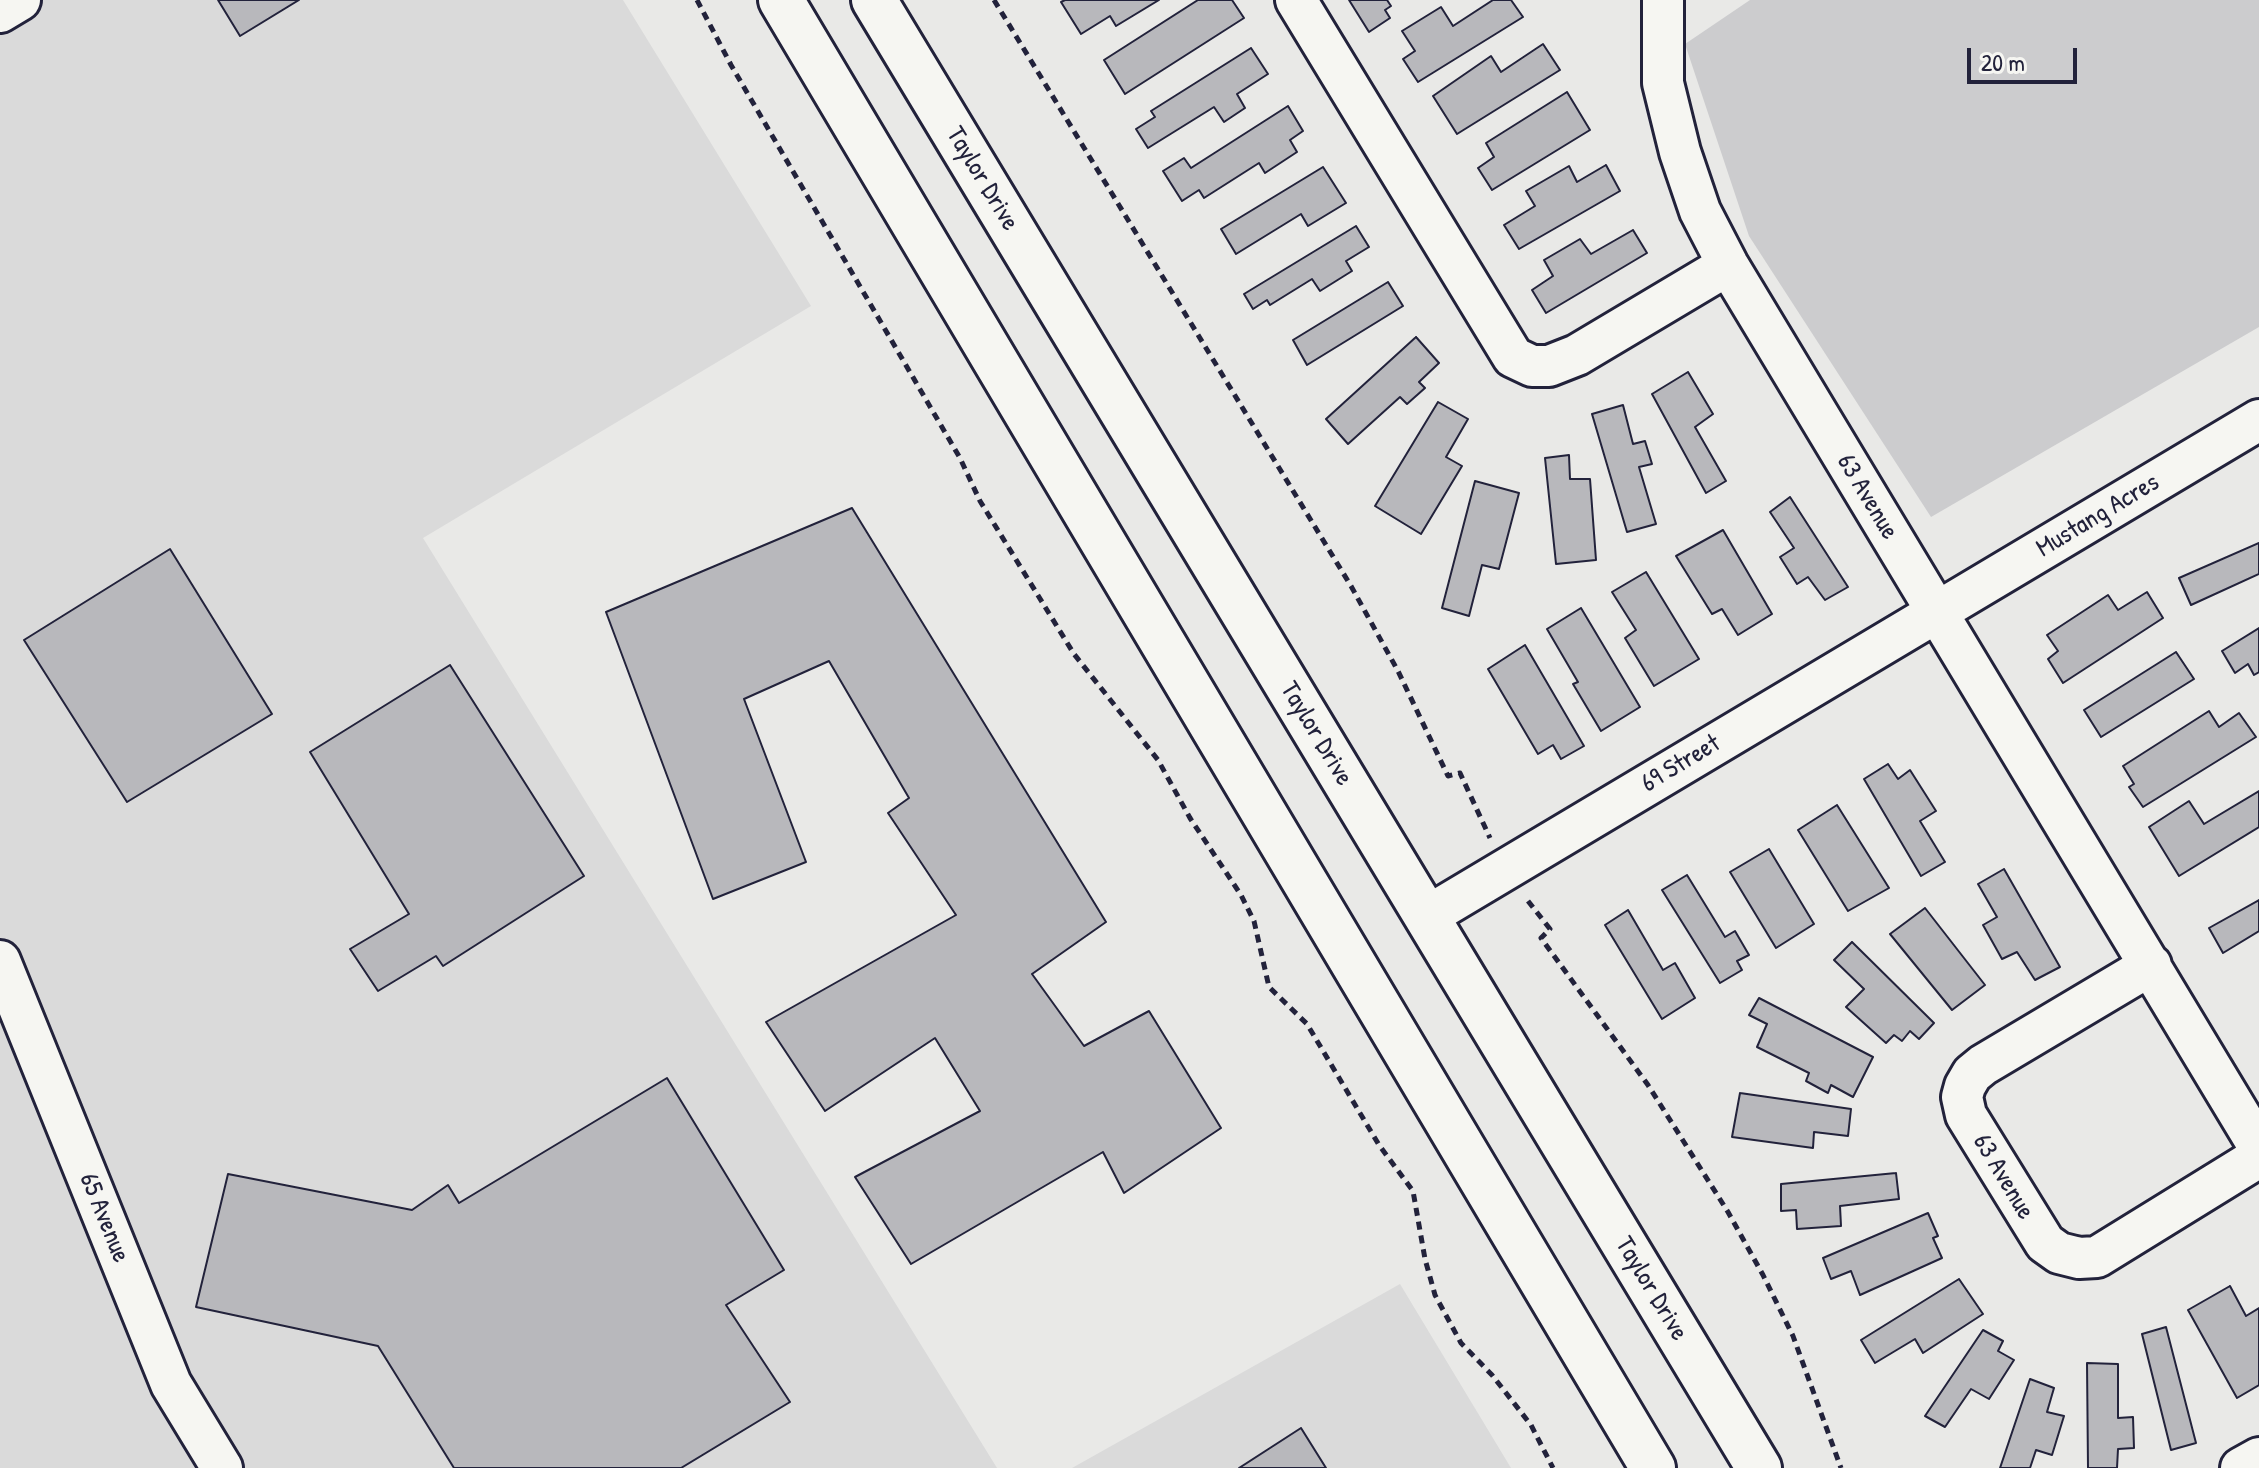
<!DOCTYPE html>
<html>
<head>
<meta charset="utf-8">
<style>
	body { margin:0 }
	#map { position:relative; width:2259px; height:1468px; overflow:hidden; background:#e9e9e7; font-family:"Patrick Hand",sans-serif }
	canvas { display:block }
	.scale { position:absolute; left:1967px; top:48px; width:110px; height:36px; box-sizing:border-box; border:4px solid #22223b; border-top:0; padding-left:10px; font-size:24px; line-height:28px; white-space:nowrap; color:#22223b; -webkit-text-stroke:6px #f6f6f2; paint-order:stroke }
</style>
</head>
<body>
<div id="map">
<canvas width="2259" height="1468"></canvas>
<div class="scale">20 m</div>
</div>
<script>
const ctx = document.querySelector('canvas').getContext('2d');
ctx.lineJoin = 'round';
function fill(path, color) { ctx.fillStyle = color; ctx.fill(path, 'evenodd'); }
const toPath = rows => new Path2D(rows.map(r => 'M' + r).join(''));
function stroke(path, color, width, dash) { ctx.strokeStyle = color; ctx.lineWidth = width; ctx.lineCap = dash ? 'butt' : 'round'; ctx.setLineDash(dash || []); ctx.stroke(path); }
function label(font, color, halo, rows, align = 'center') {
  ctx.font = font + ' "Patrick Hand",sans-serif'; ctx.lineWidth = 8; ctx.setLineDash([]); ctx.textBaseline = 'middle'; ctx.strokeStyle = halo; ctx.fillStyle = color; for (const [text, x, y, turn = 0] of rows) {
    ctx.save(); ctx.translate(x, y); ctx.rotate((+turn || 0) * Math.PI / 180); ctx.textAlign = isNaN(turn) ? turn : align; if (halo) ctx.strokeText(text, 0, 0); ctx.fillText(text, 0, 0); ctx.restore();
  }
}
const built = toPath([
	[0,0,623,0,811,306,423,538,997,1468,0,1468],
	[1400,1284,1511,1468,1072,1468]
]);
const green = toPath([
	[1750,0,2259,0,2259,327,1931,517,1749,236,1685,44]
]);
const building = toPath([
	[218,0,299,0,240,36,218,0],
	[1065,0,1159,0,1116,26,1110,16,1081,34,1061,2,1065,0],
	[1198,0,1232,0,1244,18,1125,94,1104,60,1198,0],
	[1349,0,1387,0,1391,6,1385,10,1390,18,1369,32,1349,0],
	[1493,0,1511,0,1523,17,1418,82,1403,59,1415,51,1402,31,1441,7,1453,26,1493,0],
	[1543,44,1560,70,1457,134,1433,96,1491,56,1501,72,1543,44],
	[1251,48,1268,74,1237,94,1245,108,1224,122,1214,107,1148,148,1136,129,1155,117,1151,111,1251,48],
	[1567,92,1590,130,1492,190,1478,168,1494,157,1486,143,1567,92],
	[1288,106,1303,131,1290,140,1297,152,1265,173,1259,163,1204,198,1199,190,1182,201,1163,171,1184,158,1191,168,1288,106],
	[1606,165,1620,191,1519,249,1504,225,1535,206,1526,191,1569,166,1577,182,1606,165],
	[1323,167,1346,203,1308,226,1301,214,1236,254,1221,229,1323,167],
	[1356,226,1369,247,1346,261,1352,271,1320,291,1312,279,1270,305,1267,300,1253,309,1244,294,1356,226],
	[1633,230,1647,253,1546,313,1532,290,1553,276,1544,260,1580,239,1591,254,1633,230],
	[1388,282,1403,306,1307,365,1293,340,1388,282],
	[1416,337,1439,363,1419,382,1425,388,1407,404,1400,397,1348,444,1326,419,1416,337],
	[1688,372,1713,414,1695,427,1726,481,1706,493,1652,394,1688,372],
	[1438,402,1468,419,1446,457,1462,466,1421,534,1375,506,1438,402],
	[1623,405,1633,444,1645,441,1652,464,1639,467,1656,524,1627,532,1592,414,1623,405],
	[1569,455,1570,479,1590,479,1596,560,1556,564,1545,458,1569,455],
	[1475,481,1519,493,1499,569,1482,565,1469,616,1442,608,1475,481],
	[1790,497,1848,587,1825,600,1808,577,1797,584,1780,557,1794,548,1770,512,1790,497],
	[852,508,1106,922,1032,974,1084,1046,1149,1011,1221,1128,1124,1193,1103,1152,911,1264,855,1177,980,1111,935,1038,825,1111,766,1022,956,915,888,813,909,798,829,661,744,699,806,862,713,899,606,612,852,508],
	[1723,530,1772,614,1738,635,1722,609,1712,614,1676,556,1723,530],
	[2259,543,2259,574,2191,605,2179,578,2259,543],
	[170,549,272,714,127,802,24,640,170,549],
	[1646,572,1699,659,1654,686,1625,638,1636,630,1612,592,1646,572],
	[2147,592,2163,618,2063,683,2048,659,2058,651,2047,635,2108,595,2118,610,2147,592],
	[1581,608,1640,707,1601,731,1573,684,1578,682,1547,629,1581,608],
	[2259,628,2259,672,2254,675,2248,664,2235,673,2222,651,2259,628],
	[1525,645,1584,746,1561,759,1553,745,1538,754,1488,669,1525,645],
	[2176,652,2194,679,2101,737,2084,710,2176,652],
	[450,665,584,876,443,966,436,956,378,991,350,949,409,914,310,752,450,665],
	[2209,711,2219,727,2239,713,2256,737,2143,807,2129,787,2134,784,2123,766,2209,711],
	[1888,764,1898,779,1910,770,1936,811,1920,821,1945,862,1921,876,1864,779,1888,764],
	[2259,791,2259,827,2179,876,2149,827,2189,801,2204,824,2259,791],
	[1837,805,1889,888,1848,911,1798,830,1837,805],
	[1769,849,1814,924,1776,948,1730,872,1769,849],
	[2004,869,2060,967,2035,980,2017,952,2002,959,1983,925,1997,917,1978,884,2004,869],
	[1687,875,1725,937,1735,931,1749,955,1737,961,1742,970,1720,983,1662,890,1687,875],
	[2259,900,2259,931,2223,953,2209,928,2259,900],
	[1925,908,1985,985,1952,1010,1890,934,1925,908],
	[1628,910,1663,970,1675,963,1695,998,1662,1019,1605,925,1628,910],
	[1852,942,1934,1023,1919,1039,1910,1031,1902,1041,1894,1035,1886,1043,1846,1007,1864,989,1834,960,1852,942],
	[1759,998,1873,1057,1853,1097,1831,1085,1828,1093,1806,1081,1809,1073,1757,1047,1767,1024,1749,1015,1759,998],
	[667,1078,784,1270,726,1305,790,1402,681,1468,454,1468,378,1346,196,1307,228,1174,412,1210,448,1185,459,1203,667,1078],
	[1740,1093,1851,1109,1848,1136,1814,1132,1813,1148,1732,1137,1740,1093],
	[1896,1173,1899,1199,1840,1206,1841,1226,1797,1229,1796,1210,1781,1211,1781,1184,1896,1173],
	[1928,1213,1938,1236,1933,1238,1942,1258,1860,1295,1851,1271,1831,1279,1823,1258,1928,1213],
	[1959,1279,1983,1314,1923,1353,1915,1339,1875,1363,1861,1340,1959,1279],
	[2230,1286,2246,1316,2259,1308,2259,1385,2237,1398,2188,1310,2230,1286],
	[2166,1327,2196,1443,2171,1450,2142,1334,2166,1327],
	[1983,1330,2003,1341,1998,1351,2014,1360,1989,1399,1971,1389,1945,1427,1925,1416,1983,1330],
	[2087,1363,2118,1364,2118,1418,2133,1417,2134,1448,2118,1449,2117,1468,2088,1468,2087,1363],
	[2030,1379,2054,1388,2047,1412,2064,1416,2052,1455,2036,1450,2030,1468,2000,1468,2030,1379],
	[1301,1428,1326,1468,1239,1468,1301,1428]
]);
const path = toPath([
	[697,0,731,65,960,458,980,501,1074,654,1158,760,1190,818,1241,895,1254,921,1269,987,1307,1024,1379,1145,1413,1191,1425,1259,1435,1295,1461,1343,1492,1375,1531,1425,1553,1468],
	[994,0,1351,586,1398,671,1448,776,1460,773,1490,838],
	[1528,901,1550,929,1541,938,1648,1085,1728,1212,1763,1275,1793,1336,1841,1468]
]);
const minor = toPath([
	[1296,0,1513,357,1532,366,1549,366,1577,355,1728,265],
	[1663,0,1663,83,1680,152,1700,211,1728,265,2259,1147],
	[0,12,20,0],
	[1426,917,2259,420],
	[0,961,171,1384,222,1468],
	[2151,965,1983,1065,1972,1074,1965,1086,1962,1097,1966,1115,2045,1243,2059,1253,2079,1258,2097,1257,2259,1157],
	[2241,1468,2259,1458]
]);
const major = toPath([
	[781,0,1653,1468],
	[874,0,1759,1468]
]);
const streetNames = [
	["Taylor Drive",982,179,59],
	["63 Avenue",1867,497,59],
	["Mustang Acres",2098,516,-31],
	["Taylor Drive",1316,734,59],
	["69 Street",1681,764,-31],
	["63 Avenue",2003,1177,59],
	["65 Avenue",104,1218,68],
	["Taylor Drive",1651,1289,59]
];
fill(built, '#dadada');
fill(green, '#ccccce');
fill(building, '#b8b8bc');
stroke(building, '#22223b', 2);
stroke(minor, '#22223b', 46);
stroke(major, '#22223b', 50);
stroke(path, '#22223b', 5, [8, 6]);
stroke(minor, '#f6f6f2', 40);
stroke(major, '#f6f6f2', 44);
label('26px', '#22223b', '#f6f6f2', streetNames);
</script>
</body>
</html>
